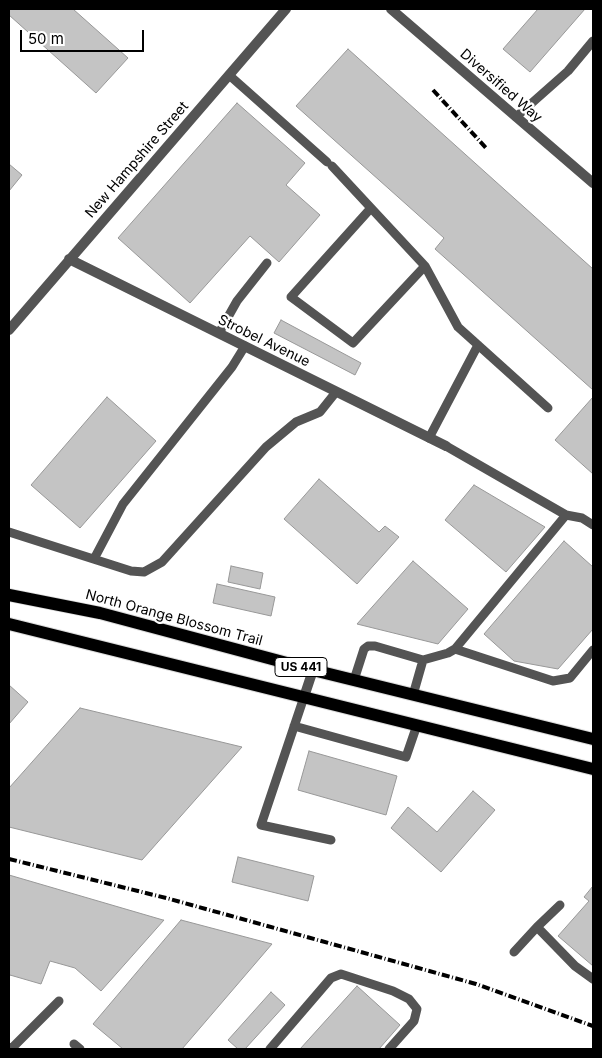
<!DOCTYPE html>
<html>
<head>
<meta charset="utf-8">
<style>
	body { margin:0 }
	#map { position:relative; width:602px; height:1058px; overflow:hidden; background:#fff; font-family:Inter,sans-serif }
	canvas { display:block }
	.frame { position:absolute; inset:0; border:10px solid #000; pointer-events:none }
	.scale { position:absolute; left:20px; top:30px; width:124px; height:22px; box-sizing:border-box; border:2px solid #000; border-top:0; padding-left:6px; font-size:15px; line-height:18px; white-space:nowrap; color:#000; -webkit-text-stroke:4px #fff; paint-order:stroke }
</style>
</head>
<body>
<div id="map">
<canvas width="602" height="1058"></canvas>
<div class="frame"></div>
<div class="scale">50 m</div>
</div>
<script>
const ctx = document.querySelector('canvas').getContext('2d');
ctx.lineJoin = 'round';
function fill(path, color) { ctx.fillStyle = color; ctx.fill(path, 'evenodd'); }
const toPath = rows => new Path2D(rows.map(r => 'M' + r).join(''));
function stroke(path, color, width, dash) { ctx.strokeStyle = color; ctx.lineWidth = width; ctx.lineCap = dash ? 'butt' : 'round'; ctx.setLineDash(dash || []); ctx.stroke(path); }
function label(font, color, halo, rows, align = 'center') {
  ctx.font = font + ' Inter,sans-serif'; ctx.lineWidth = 4.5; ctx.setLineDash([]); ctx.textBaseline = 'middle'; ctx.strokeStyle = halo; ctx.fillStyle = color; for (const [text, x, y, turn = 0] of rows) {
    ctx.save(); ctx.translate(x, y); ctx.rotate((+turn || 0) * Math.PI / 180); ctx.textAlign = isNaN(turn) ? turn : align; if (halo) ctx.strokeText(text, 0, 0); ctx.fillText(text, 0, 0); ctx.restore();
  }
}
const building = toPath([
	[9,9,73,9,128,58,96,93,9,15,9,9],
	[538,9,585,9,530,72,503,49,538,9],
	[348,49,593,269,593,390,435,249,444,238,296,106,348,49],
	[237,103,305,163,286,185,320,215,279,262,250,236,190,303,118,238,237,103],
	[9,164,22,175,9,191,9,164],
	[281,320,361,363,355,375,274,333,281,320],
	[107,397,156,441,80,528,31,485,107,397],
	[593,397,593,474,555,440,593,397],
	[319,479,379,532,385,526,399,537,357,584,284,519,319,479],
	[474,485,545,527,506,572,445,520,474,485],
	[564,541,593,567,593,629,558,669,514,661,484,634,564,541],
	[413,561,468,609,438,644,357,624,413,561],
	[231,566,263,573,260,589,228,582,231,566],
	[217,584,275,597,271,616,213,603,217,584],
	[9,685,28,702,9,724,9,685],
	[80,708,242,747,142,860,9,827,9,788,80,708],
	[309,751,397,776,386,815,298,790,309,751],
	[473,791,495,810,441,872,391,828,408,807,437,832,473,791],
	[238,857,314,876,308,901,232,882,238,857],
	[9,875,163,920,164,920,101,991,75,968,50,961,41,984,10,975,9,978,9,875],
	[593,886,593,966,558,936,589,901,584,897,593,886],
	[181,920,272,944,182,1049,123,1049,93,1024,181,920],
	[357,986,400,1025,379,1049,300,1049,357,986],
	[271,992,285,1005,245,1049,238,1049,228,1040,271,992]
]);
const service = toPath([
	[229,75,327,162],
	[516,117,568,71,593,41],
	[332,166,371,208,425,266,353,343,291,297,371,208],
	[425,266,458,327,548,408],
	[219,333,237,301,267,263],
	[429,438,478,345],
	[446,446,566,515],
	[9,532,131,571,144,572,162,562,266,447,296,422,320,412,336,392],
	[94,559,123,504,232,367,245,346],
	[455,649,553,681,570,678,593,650],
	[354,680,364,649,368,646,375,646,423,660,448,653,455,649,566,515,582,518,593,525],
	[413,695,423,660],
	[304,697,261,825,331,840],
	[294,726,406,757,417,725],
	[537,927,560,905],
	[514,952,537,927,575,966,593,979],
	[74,1044,80,1049],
	[11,1049,59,1001],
	[270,1049,331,978,341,974,393,991,409,999,417,1009,414,1021,389,1049]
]);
const minor = toPath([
	[391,9,593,183],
	[69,259,446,446],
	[9,330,286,9],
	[304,697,313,670],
	[9,1048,10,1049]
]);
const primary = toPath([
	[9,595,100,613,313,670,593,739],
	[9,624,593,769]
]);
const rail = toPath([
	[433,90,487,149],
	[9,859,170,899,476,984,593,1026]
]);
const shields = [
	[301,667,52]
];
const shieldNames = [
	["US 441",301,667]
];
const streetNames = [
	["Diversified Way",501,86,41],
	["New Hampshire Street",137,160,-49],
	["Strobel Avenue",264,341,26],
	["North Orange Blossom Trail",174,618,15]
];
fill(building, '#c4c4c4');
stroke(building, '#989898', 1);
stroke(primary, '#dbdbdb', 14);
stroke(service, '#545454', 9);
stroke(minor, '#545454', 10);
stroke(primary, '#000', 12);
stroke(rail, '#000', 4, [8, 2.5, 1, 2.5]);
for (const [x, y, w] of shields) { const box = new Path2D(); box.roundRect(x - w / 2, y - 9.5, w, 19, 4); ctx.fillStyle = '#fff'; ctx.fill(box); stroke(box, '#000', 1); }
label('bold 12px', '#000', null, shieldNames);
label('14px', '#000', '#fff', streetNames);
</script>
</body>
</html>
